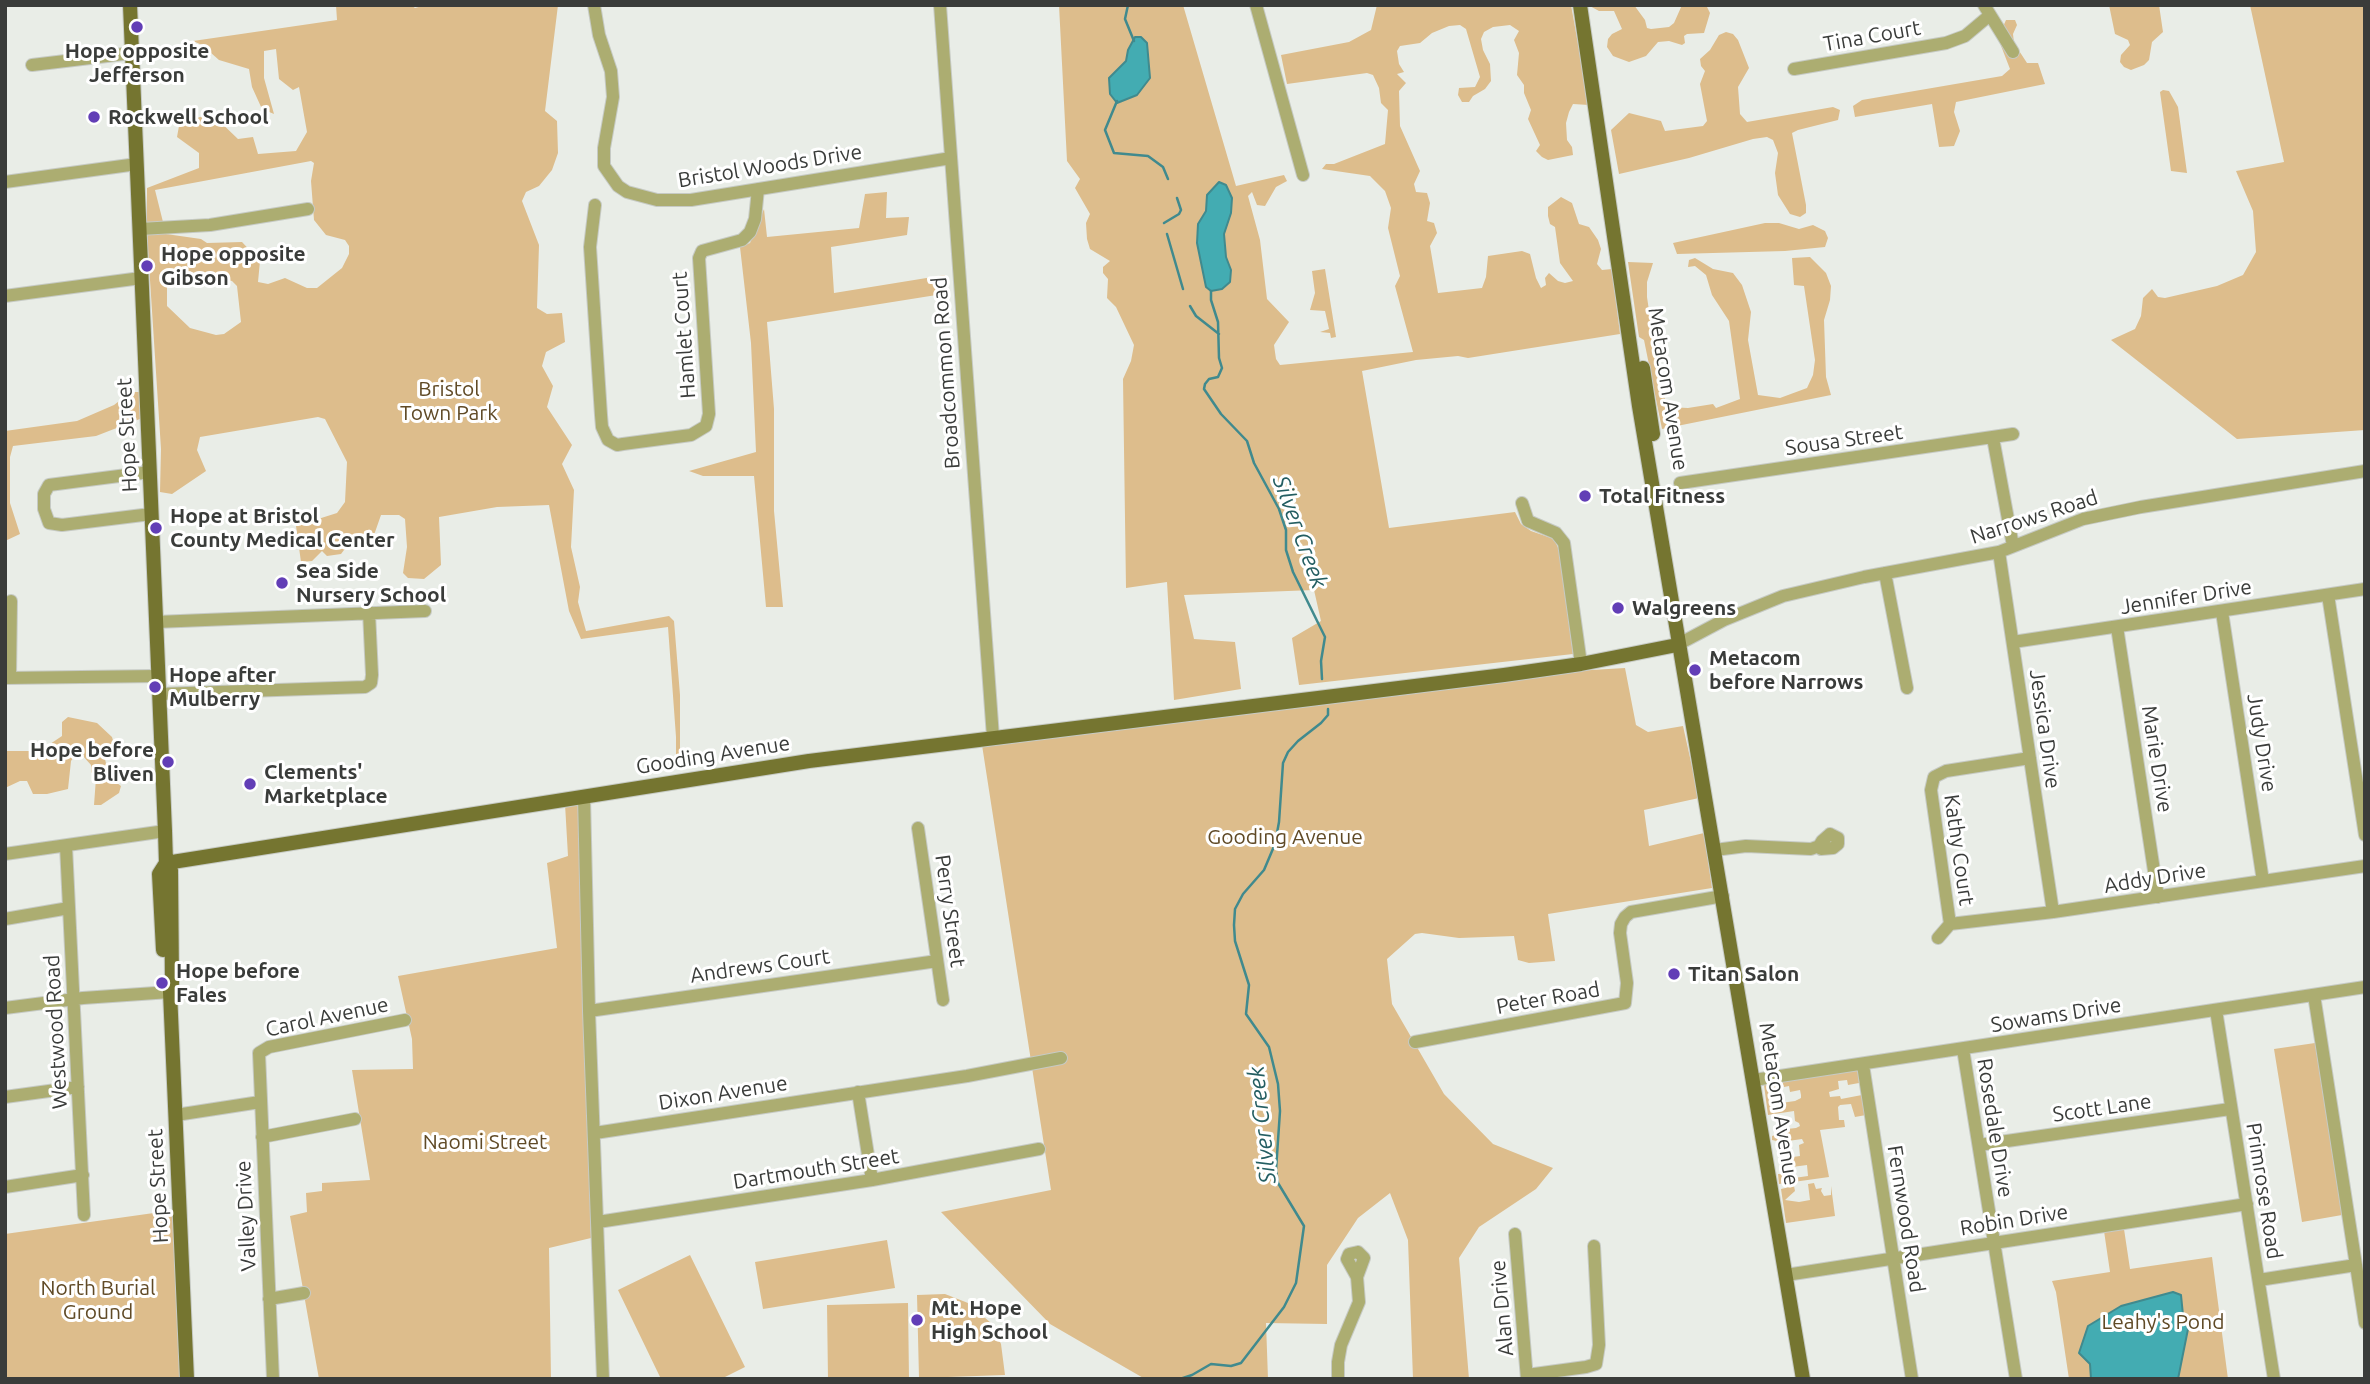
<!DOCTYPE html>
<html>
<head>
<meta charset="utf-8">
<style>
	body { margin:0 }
	#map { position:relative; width:2370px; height:1384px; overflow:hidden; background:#e9ede7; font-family:Ubuntu,sans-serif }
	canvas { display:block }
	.frame { position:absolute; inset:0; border:7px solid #3a3c3a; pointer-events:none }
</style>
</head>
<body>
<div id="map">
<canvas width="2370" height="1384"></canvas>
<div class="frame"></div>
</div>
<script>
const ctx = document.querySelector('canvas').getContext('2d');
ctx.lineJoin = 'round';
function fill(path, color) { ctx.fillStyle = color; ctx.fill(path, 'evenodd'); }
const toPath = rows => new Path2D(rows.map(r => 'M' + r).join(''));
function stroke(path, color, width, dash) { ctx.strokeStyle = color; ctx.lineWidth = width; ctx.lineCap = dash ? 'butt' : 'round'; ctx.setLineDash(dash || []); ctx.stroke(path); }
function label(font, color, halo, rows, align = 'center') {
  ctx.font = font + ' Ubuntu,sans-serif'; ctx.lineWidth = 6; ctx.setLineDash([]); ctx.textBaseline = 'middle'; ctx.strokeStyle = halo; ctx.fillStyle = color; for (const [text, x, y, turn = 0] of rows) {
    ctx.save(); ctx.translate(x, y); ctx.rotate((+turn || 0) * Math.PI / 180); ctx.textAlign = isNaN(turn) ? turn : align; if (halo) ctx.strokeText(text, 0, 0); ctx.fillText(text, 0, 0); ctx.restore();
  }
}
const green = toPath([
	[336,5,411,5,415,8,426,5,558,5,545,111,557,121,558,153,552,170,539,186,526,192,522,201,539,245,537,308,547,314,562,313,565,342,546,352,542,366,553,386,547,407,572,445,562,464,574,490,571,547,580,587,578,602,586,631,669,616,674,621,680,695,680,756,676,769,676,737,668,627,581,639,569,611,549,505,497,507,439,517,441,565,424,579,408,578,403,573,407,547,405,519,399,515,381,515,374,535,344,550,341,554,327,556,322,551,312,561,301,562,296,526,337,513,345,502,347,462,325,419,318,417,200,437,197,450,206,471,172,494,160,492,161,449,147,234,147,188,199,168,199,153,177,137,179,126,194,118,213,115,238,139,253,137,258,154,296,151,307,132,299,87,293,90,279,79,276,49,264,51,264,78,274,114,262,109,252,87,249,69,219,60,202,45,193,41,337,20],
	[311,161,314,163,311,181,314,220,326,235,345,240,349,246,349,254,342,268,317,288,307,288,285,278,268,284,258,282,260,261,242,242,207,243,201,239,166,234,155,190],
	[177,269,232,281,237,286,241,322,224,334,216,335,190,328,167,306,167,278,170,271],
	[1059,5,1183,5,1236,186,1284,175,1287,181,1276,187,1265,206,1257,205,1252,192,1248,196,1260,240,1267,299,1289,322,1274,345,1276,359,1280,365,1413,352,1395,286,1400,276,1388,228,1391,208,1385,191,1370,176,1322,169,1326,164,1334,164,1385,144,1388,110,1381,103,1379,88,1373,75,1367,73,1287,84,1281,55,1349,42,1371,30,1377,5,1571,5,1589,105,1573,104,1569,112,1566,123,1567,140,1572,147,1573,155,1548,160,1542,157,1536,151,1540,145,1528,119,1531,110,1524,93,1524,85,1517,75,1519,53,1514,40,1519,31,1510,25,1493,27,1484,32,1481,39,1483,50,1490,64,1491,81,1485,89,1473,96,1469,102,1462,102,1458,95,1459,88,1475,87,1480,77,1466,29,1460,25,1449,26,1432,33,1420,43,1400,46,1397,51,1399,64,1404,72,1397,74,1406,83,1399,91,1400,126,1420,171,1414,184,1416,192,1427,193,1430,203,1427,221,1434,223,1437,233,1430,246,1438,293,1482,288,1486,277,1488,256,1522,251,1530,254,1536,278,1541,288,1546,285,1545,278,1549,273,1558,281,1565,283,1573,281,1560,263,1555,227,1550,224,1548,216,1548,207,1561,197,1572,203,1579,224,1589,227,1598,240,1601,249,1597,264,1602,270,1612,269,1620,334,1468,358,1458,356,1416,360,1362,371,1389,528,1515,512,1521,524,1531,531,1554,539,1559,550,1573,654,1299,685,1292,638,1321,621,1314,590,1184,595,1194,639,1235,642,1241,689,1174,700,1167,582,1126,588,1123,379,1131,361,1134,345,1116,307,1107,298,1108,279,1103,273,1103,267,1110,261,1090,249,1087,239,1086,223,1090,214,1075,188,1080,179,1067,161],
	[1588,5,1634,5,1645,20,1647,28,1651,29,1669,27,1674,23,1682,5,1706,5,1710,13,1704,33,1687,34,1684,36,1685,43,1682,45,1669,41,1658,42,1646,56,1629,62,1613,56,1607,47,1608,39,1612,34,1622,29,1614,11,1599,11],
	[2109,5,2159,5,2163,32,2152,42,2149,60,2144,65,2131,70,2124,67,2120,62,2121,55,2130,45,2128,40,2115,34],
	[2250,5,2365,5,2365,430,2237,439,2111,340,2135,329,2141,316,2143,298,2152,289,2158,297,2165,298,2217,286,2243,275,2256,252,2253,211,2236,171,2284,162],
	[2006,20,2015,20,2017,25,2013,34,2014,43,2027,63,2038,63,2045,84,1956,102,1954,112,1960,131,1954,146,1939,147,1932,104,1855,117,1853,106,1862,100,2002,76,2010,69,1998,38],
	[1726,32,1733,34,1738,40,1749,68,1738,87,1740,114,1747,122,1833,107,1840,110,1838,120,1798,130,1792,133,1806,205,1806,213,1800,217,1790,214,1778,195,1775,173,1778,153,1773,140,1767,137,1753,139,1689,158,1619,174,1611,130,1629,113,1661,121,1665,131,1703,126,1707,121,1700,84,1705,71,1701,66,1700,59,1710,50,1719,35],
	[2163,90,2169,91,2178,107,2187,173,2171,171,2160,92],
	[887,192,886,218,909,217,907,235,831,247,834,293,945,275,949,293,767,322,774,409,774,511,783,607,766,607,754,476,703,476,689,471,756,452,751,343,740,247,750,243,764,209,767,237,859,228,865,194],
	[1765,223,1779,223,1799,229,1813,225,1825,231,1828,238,1825,247,1785,251,1677,254,1673,243],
	[1810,257,1826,273,1831,286,1830,300,1824,320,1826,377,1831,395,1662,429,1644,340,1639,337,1628,262,1653,263,1647,282,1647,297,1660,386,1668,407,1688,408,1713,404,1716,408,1740,399,1729,321,1712,295,1706,275,1695,266,1688,267,1689,260,1695,258,1713,269,1733,273,1742,285,1751,312,1748,340,1758,395,1780,398,1807,388,1813,375,1815,360,1804,286,1794,285,1792,258],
	[1325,269,1336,337,1331,338,1330,333,1320,332,1329,329,1325,311,1310,310,1315,293,1312,271],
	[131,392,141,392,145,417,96,436,13,446,10,457,10,503,20,534,5,541,5,431,77,421,114,405],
	[1625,668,1636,725,1648,732,1683,726,1699,798,1644,810,1649,846,1704,833,1712,888,1548,914,1555,961,1529,963,1518,960,1514,936,1459,938,1422,933,1415,934,1387,959,1392,1004,1444,1094,1493,1144,1553,1168,1536,1189,1479,1227,1459,1258,1469,1379,1413,1379,1408,1240,1390,1193,1358,1218,1327,1265,1327,1324,1266,1323,1268,1379,1145,1379,1050,1324,941,1212,1051,1190,982,745,1575,671],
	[68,717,97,723,112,737,114,744,103,750,109,777,121,786,119,793,101,805,94,805,96,778,91,772,91,765,82,755,75,755,71,761,68,789,47,794,33,794,27,781,20,781,5,788,5,751,37,751,44,748,62,736,62,722],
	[565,804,579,806,591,1238,549,1248,551,1379,319,1379,290,1216,307,1212,306,1193,322,1191,322,1183,370,1180,352,1070,413,1069,412,1039,398,976,557,948,547,863,568,856],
	[2315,1043,2342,1215,2302,1222,2274,1049],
	[1858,1070,1859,1083,1848,1085,1847,1080,1838,1081,1839,1089,1829,1092,1830,1097,1840,1096,1841,1099,1862,1095,1866,1115,1855,1117,1851,1104,1840,1105,1838,1107,1839,1120,1844,1120,1845,1127,1820,1130,1829,1177,1779,1184,1778,1174,1789,1174,1790,1177,1794,1178,1808,1176,1807,1165,1792,1167,1791,1163,1787,1164,1786,1158,1800,1156,1799,1145,1804,1143,1802,1139,1788,1141,1789,1153,1787,1153,1781,1142,1772,1140,1772,1136,1778,1134,1782,1125,1786,1125,1787,1129,1796,1128,1800,1126,1799,1123,1795,1121,1794,1111,1768,1115,1764,1085,1774,1083,1781,1103,1795,1101,1801,1098,1801,1095,1800,1090,1790,1092,1789,1086,1784,1087,1782,1081,1827,1073],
	[1814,1183,1816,1189,1822,1188,1821,1191,1824,1196,1831,1195,1831,1186,1835,1216,1786,1223,1781,1189,1794,1186,1795,1191,1785,1200,1799,1202,1810,1200,1808,1184],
	[175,1210,180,1379,5,1379,5,1234],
	[2124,1229,2130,1269,2212,1257,2228,1379,2069,1379,2056,1292,2052,1281,2110,1272,2104,1231],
	[887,1240,895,1288,763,1309,755,1262],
	[690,1255,745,1367,721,1379,661,1379,618,1290],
	[945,1294,968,1303,991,1323,1001,1344,1005,1375,919,1378,917,1295],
	[908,1303,909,1379,828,1379,827,1305]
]);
const water = toPath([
	[1135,37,1141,37,1147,43,1150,78,1137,95,1117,103,1110,94,1109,78,1126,61,1128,50,1135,37],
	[1219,182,1226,185,1232,198,1231,213,1224,234,1226,257,1231,270,1230,282,1222,289,1211,291,1206,287,1197,243,1198,224,1206,211,1207,195,1219,182],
	[2173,1292,2181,1295,2183,1315,2188,1329,2178,1379,2091,1379,2090,1364,2079,1353,2088,1326,2121,1306,2173,1292]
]);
const stream = toPath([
	[1128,5,1125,19,1134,41],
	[1117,101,1105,130,1114,153,1148,156,1163,167,1168,179],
	[1164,223,1179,214,1181,210,1177,198],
	[1167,234,1183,289],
	[1211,291,1211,300,1218,322,1219,358,1222,368,1218,377,1209,379,1205,384,1204,389,1221,414,1247,441,1254,463,1279,509,1286,530,1286,550,1293,572,1325,637,1321,661,1322,679],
	[1190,306,1196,316,1219,334],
	[1180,1379,1192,1375,1211,1364,1231,1366,1241,1363,1284,1307,1296,1283,1304,1226,1278,1183,1276,1170,1280,1111,1278,1084,1269,1047,1246,1014,1249,985,1235,941,1234,925,1235,909,1243,894,1264,870,1275,844,1279,822,1283,763,1288,752,1298,741,1321,723,1328,715,1328,709]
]);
const minor = toPath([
	[594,5,599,35,611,71,613,97,604,148,604,166,618,186,627,192,657,200,691,200,951,158],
	[940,5,993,737],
	[1256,5,1303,175],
	[1984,5,2013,52],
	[32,65,132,53],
	[1794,69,1946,43,1965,36,1990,15],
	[5,182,137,164],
	[595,205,590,247,601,415,602,427,608,440,617,445,623,444,691,435,706,426,709,414,699,258,702,251,742,240,750,232,755,219,758,189],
	[140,229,210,225,308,209],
	[5,296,141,278],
	[1993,438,2013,546],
	[150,472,49,485,44,494,44,509,49,523,62,525,151,514],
	[1680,483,2013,434],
	[1522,503,1528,521,1556,533,1564,543,1581,664],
	[1999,552,2053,912],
	[1885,573,1907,688],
	[2328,595,2365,835],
	[2222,612,2263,881],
	[156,622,425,611],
	[2117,627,2158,897],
	[2013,642,2365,589],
	[1677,645,1724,620,1783,596,1864,577,1999,552,2083,519,2141,507,2365,471],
	[5,678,158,676],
	[10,678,11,601],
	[159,694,365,687,371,683,372,675,369,612],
	[584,797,589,1011,603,1379],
	[918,828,943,1000],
	[1830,834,1838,838,1838,844,1833,848,1821,849,1819,846,1822,841,1830,834],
	[66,846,84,1215],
	[1715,850,1746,846,1811,849,1819,846],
	[5,854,165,831],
	[5,919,69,908],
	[1950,924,2053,912,2365,866],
	[1938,938,1950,924,1931,790,1934,777,1946,771,2030,758],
	[2314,995,2365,1323],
	[5,1008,83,998,170,992],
	[2216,1010,2274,1379],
	[589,1011,937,961],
	[1415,1042,1625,1003,1627,983,1620,933,1621,924,1625,917,1631,912,1723,896],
	[1963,1049,2016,1379],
	[1863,1065,1912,1379],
	[1754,1080,2365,987],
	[858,1092,872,1180],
	[5,1097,78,1087],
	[176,1115,260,1102],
	[595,1133,967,1076,1061,1058],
	[262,1137,355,1119],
	[1979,1145,2230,1109],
	[5,1187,83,1175],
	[598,1222,872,1180,1039,1149],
	[1515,1234,1527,1379],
	[1358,1252,1364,1258,1357,1277,1347,1259,1349,1254,1358,1252],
	[1786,1275,2247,1204],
	[2259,1280,2356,1265],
	[269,1299,304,1293],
	[1527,1375,1586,1367,1596,1364,1599,1345,1594,1246],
	[273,1379,259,1053,269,1047,405,1020],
	[1338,1379,1338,1362,1341,1345,1359,1302,1357,1277]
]);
const major = toPath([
	[130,5,165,831,166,863,171,870,172,983,170,992,187,1379],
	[1580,5,1639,406,1803,1379],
	[1643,368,1653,434],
	[166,863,809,761,1504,675,1581,664,1677,645],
	[163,950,159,874,166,863]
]);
const markers = [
	[137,27,7,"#623eb6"],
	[94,117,7,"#623eb6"],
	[147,266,7,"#623eb6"],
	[1585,496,7,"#623eb6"],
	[156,528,7,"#623eb6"],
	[282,583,7,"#623eb6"],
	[1618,608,7,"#623eb6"],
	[1695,670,7,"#623eb6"],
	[155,687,7,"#623eb6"],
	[168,762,7,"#623eb6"],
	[250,784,7,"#623eb6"],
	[1674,974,7,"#623eb6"],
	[162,983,7,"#623eb6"],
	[917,1320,7,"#623eb6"]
];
const streetNames = [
	["Tina Court",1872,36,-10],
	["Bristol Woods Drive",770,166,-9],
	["Hamlet Court",684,335,-94],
	["Broadcommon Road",946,373,-94],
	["Metacom Avenue",1668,389,81],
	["Hope Street",127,435,-93],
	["Sousa Street",1844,440,-8],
	["Narrows Road",2034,517,-18],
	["Jennifer Drive",2186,597,-9],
	["Jessica Drive",2045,729,82],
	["Judy Drive",2262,743,81],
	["Gooding Avenue",713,755,-9],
	["Marie Drive",2157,759,81],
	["Kathy Court",1959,850,82],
	["Addy Drive",2155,878,-9],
	["Perry Street",950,911,82],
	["Andrews Court",760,966,-8],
	["Peter Road",1548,998,-10],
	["Sowams Drive",2056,1015,-9],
	["Carol Avenue",327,1017,-12],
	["Westwood Road",56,1032,-93],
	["Dixon Avenue",723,1093,-9],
	["Metacom Avenue",1779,1104,81],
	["Scott Lane",2102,1108,-8],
	["Rosedale Drive",1995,1128,81],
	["Dartmouth Street",816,1169,-9],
	["Hope Street",158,1186,-93],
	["Primrose Road",2264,1191,81],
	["Valley Drive",246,1216,-93],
	["Fernwood Road",1906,1219,81],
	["Robin Drive",2014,1220,-9],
	["Alan Drive",1502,1308,-95]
];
const poiNames = [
	["Hope opposite",137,51,"center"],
	["Jefferson",137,75,"center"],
	["Rockwell School",108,117],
	["Hope opposite",161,254],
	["Gibson",161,278],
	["Total Fitness",1599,496],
	["Hope at Bristol",170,516],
	["County Medical Center",170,540],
	["Sea Side",296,571],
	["Nursery School",296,595],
	["Walgreens",1632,608],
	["Metacom",1709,658],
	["before Narrows",1709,682],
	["Hope after",169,675],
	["Mulberry",169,699],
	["Hope before",154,750,"right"],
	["Bliven",154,774,"right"],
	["Clements'",264,772],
	["Marketplace",264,796],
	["Hope before",176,971],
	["Fales",176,995],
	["Titan Salon",1688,974],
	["Mt. Hope",931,1308],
	["High School",931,1332]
];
const parkNames = [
	["Bristol",449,389],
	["Town Park",449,413],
	["Gooding Avenue",1285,837],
	["Naomi Street",485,1142],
	["North Burial",98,1288],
	["Ground",98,1312],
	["Leahy's Pond",2163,1322]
];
const waterNames = [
	["Silver Creek",1300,532,70],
	["Silver Creek",1262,1125,-96]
];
fill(green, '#ddbd8c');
fill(water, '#43acb2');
stroke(water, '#408a8e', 2);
stroke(stream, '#408a8e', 2.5);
stroke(minor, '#c6cac4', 14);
stroke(major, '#c6cac4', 16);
stroke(minor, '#acad71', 12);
stroke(major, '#757530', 14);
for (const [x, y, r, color] of markers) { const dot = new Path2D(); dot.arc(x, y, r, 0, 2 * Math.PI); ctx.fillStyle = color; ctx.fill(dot); stroke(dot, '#fff', 2.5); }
label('21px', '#3a3c3a', '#fff', streetNames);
label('bold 21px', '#3a3c3a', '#fff', poiNames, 'left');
label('21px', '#604a26', '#fff', parkNames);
label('italic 23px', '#245e62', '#fff', waterNames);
</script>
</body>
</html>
